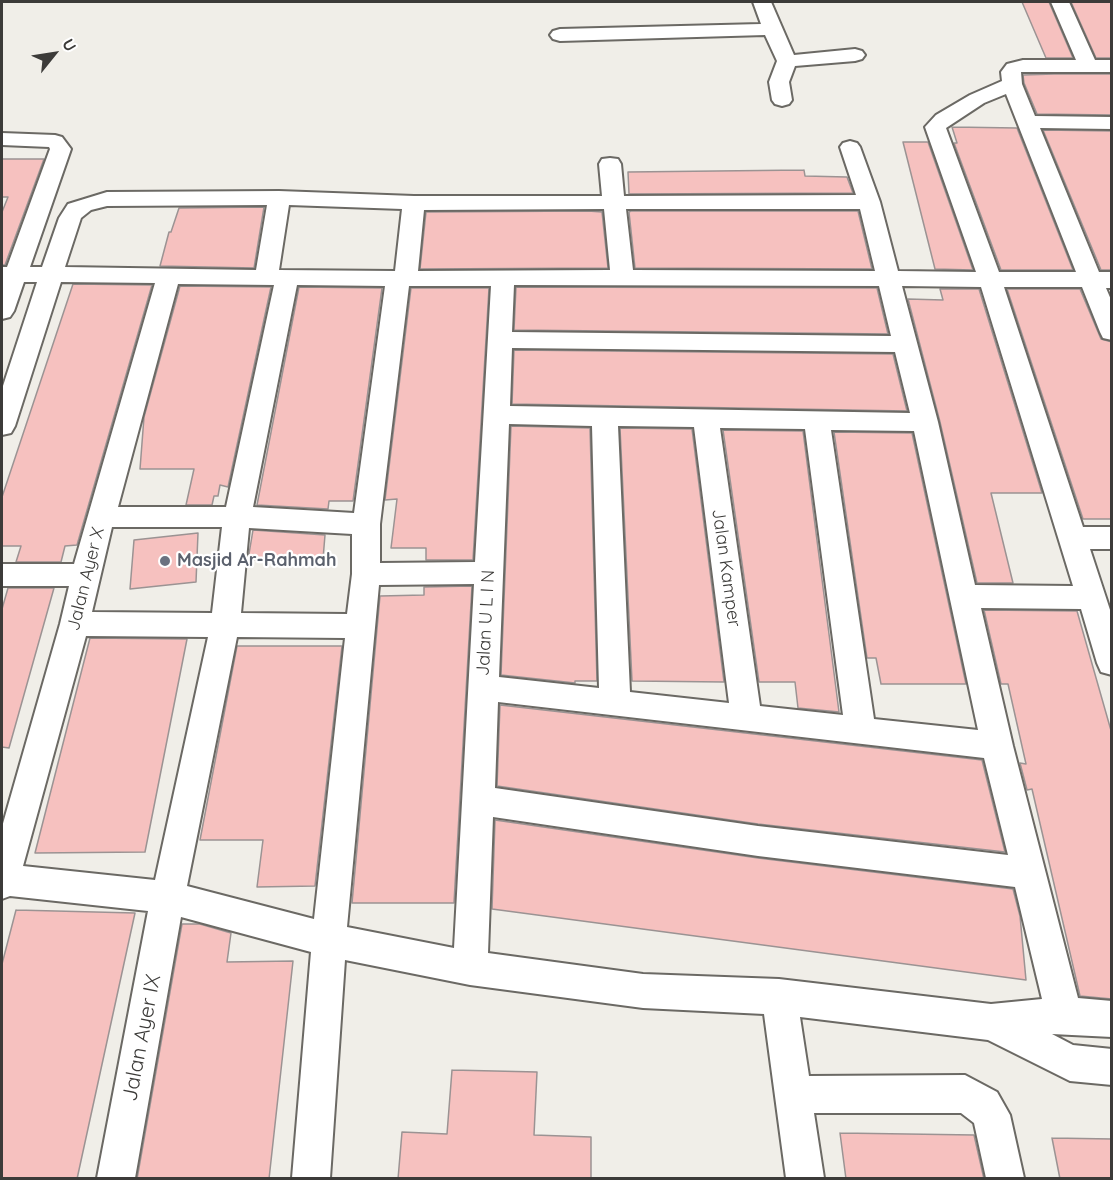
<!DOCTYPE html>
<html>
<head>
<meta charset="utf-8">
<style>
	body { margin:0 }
	#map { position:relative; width:1113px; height:1180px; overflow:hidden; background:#f0eee8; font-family:Quicksand,sans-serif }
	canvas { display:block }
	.frame { position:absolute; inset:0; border:3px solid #3c3b39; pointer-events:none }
	.north { position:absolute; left:24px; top:24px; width:60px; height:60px; -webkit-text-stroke:4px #fff; paint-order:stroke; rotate:60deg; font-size:16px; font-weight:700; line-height:24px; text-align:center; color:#3c3b39 }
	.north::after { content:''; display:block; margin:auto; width:21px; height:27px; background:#3c3b39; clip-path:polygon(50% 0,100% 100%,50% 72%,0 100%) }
</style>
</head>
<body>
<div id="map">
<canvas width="1113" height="1180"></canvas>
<div class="frame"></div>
<div class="north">U</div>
</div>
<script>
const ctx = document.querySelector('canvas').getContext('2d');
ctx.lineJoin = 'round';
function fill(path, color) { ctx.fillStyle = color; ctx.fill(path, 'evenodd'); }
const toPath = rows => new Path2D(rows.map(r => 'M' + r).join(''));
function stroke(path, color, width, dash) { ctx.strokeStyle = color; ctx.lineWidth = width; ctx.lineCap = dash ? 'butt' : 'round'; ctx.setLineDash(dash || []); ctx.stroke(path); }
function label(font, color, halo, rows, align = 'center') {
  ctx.font = font + ' Quicksand,sans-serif'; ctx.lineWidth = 4.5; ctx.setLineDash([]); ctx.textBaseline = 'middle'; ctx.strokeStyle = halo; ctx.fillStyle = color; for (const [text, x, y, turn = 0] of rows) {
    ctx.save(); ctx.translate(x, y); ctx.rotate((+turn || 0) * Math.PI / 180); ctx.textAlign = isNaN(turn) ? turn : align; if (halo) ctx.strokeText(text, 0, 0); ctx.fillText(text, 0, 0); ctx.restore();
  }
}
const building = toPath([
	[1022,2,1049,2,1073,58,1046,58,1022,2],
	[1071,2,1112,2,1112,58,1096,58,1071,2],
	[1054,74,1112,74,1112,115,1037,114,1024,83,1023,75,1054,74],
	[952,127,1017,128,1073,270,1001,270,954,143,957,143,952,127],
	[1043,130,1112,131,1112,270,1101,270,1043,130],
	[903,142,928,142,973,270,935,269,903,142],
	[2,159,44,159,5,265,2,265,2,212,8,197,2,197,2,159],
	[804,170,805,176,847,177,853,193,629,194,628,172,804,170],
	[264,207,254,268,160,266,169,232,171,232,179,208,264,207],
	[588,211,602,212,608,268,420,269,426,212,588,211],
	[858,211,872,269,635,268,629,212,631,211,858,211],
	[73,284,152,285,77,545,65,546,61,562,16,562,21,546,2,546,2,497,73,284],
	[180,286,271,287,228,487,220,485,218,496,214,496,212,505,186,505,194,469,140,469,144,417,180,286],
	[299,287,382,288,353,501,329,501,328,509,257,505,299,287],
	[516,287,877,288,888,334,514,330,516,287],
	[411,288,489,288,473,560,426,560,426,548,391,548,397,499,385,500,411,288],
	[940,289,979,289,1042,493,991,493,1013,583,977,583,940,422,908,299,943,300,940,289],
	[1007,289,1080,289,1101,339,1112,342,1112,519,1083,519,1007,289],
	[514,350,893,354,907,411,512,404,514,350],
	[511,426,590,428,597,681,575,681,575,683,501,675,511,426],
	[620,428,692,429,724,682,632,681,620,428],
	[723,430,803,431,839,712,798,708,795,682,759,682,723,430],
	[834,432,912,433,966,684,881,684,876,658,867,658,834,432],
	[253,530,325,535,323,559,248,560,253,530],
	[198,533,196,582,130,589,134,540,198,533],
	[472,586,454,903,352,903,380,596,424,595,424,587,472,586],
	[8,588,54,588,9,748,2,747,2,609,8,588],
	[984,610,1077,611,1112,734,1112,999,1080,996,1032,789,1027,790,1020,763,1026,764,1008,684,1001,684,984,610],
	[90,638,187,639,145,852,35,853,90,638],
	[237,646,342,646,315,886,257,887,263,840,200,840,237,646],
	[500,705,982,760,1005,852,758,824,497,786,500,705],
	[495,820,758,858,1013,889,1020,916,1026,980,492,909,495,820],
	[16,910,135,913,77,1179,2,1179,2,964,16,910],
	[182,924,200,924,231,933,227,962,293,961,269,1179,137,1179,182,924],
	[452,1070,537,1072,534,1135,591,1137,591,1179,398,1179,402,1132,447,1134,452,1070],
	[840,1133,974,1135,984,1179,846,1179,840,1133],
	[1052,1138,1112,1139,1112,1179,1060,1179,1052,1138]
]);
const street = toPath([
	[753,2,771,2,794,55,855,49,862,51,865,55,862,59,855,61,795,66,789,82,792,100,789,104,782,106,775,104,772,100,769,82,777,61,765,35,560,41,553,39,550,35,553,31,560,29,761,24,753,2],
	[1051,2,1069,2,1095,60,1112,60,1112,72,1021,72,1022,84,1035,116,1112,117,1112,129,1040,128,1099,272,1112,272,1112,288,1106,288,1112,302,1112,340,1103,338,1100,332,1082,287,1004,287,1083,527,1112,527,1112,549,1090,549,1112,616,1112,675,1101,672,1097,663,1081,609,981,608,1013,746,1078,998,1112,1001,1112,1037,1052,1034,1073,1045,1112,1049,1112,1085,1070,1081,988,1040,800,1017,809,1076,965,1075,997,1092,1010,1115,1024,1178,986,1178,974,1123,961,1113,814,1113,824,1178,786,1178,764,1014,643,1008,470,985,345,960,330,1178,292,1178,311,952,181,917,135,1178,97,1178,148,911,10,896,2,899,2,827,60,624,69,586,2,586,2,564,74,564,155,283,61,282,15,426,11,433,2,435,2,389,37,282,24,282,14,311,10,317,2,319,2,267,7,267,50,149,49,147,2,145,2,133,55,135,62,137,71,149,30,267,42,267,59,218,68,204,107,192,279,191,414,196,602,196,599,164,602,159,610,158,618,159,621,164,624,196,856,195,840,147,843,143,850,141,857,143,860,147,880,202,898,271,976,272,925,127,936,115,970,95,1002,81,1001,72,1007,64,1023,60,1076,60,1051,2],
	[1006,94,1017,122,1076,272,999,272,946,128,984,103,1006,94],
	[267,205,256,270,65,267,81,218,91,210,107,206,267,205],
	[289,205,402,209,395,271,279,270,289,205],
	[604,209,610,270,418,271,424,210,604,209],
	[626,209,860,209,875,271,633,270,626,209],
	[178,284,274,285,226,507,118,507,178,284],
	[297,285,385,286,354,513,253,507,297,285],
	[514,285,879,286,891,336,512,332,514,285],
	[409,286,491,286,475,562,380,563,380,524,409,286],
	[902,286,981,287,1073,586,975,585,938,422,902,286],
	[512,348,895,352,910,413,510,406,512,348],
	[509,424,592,426,599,688,499,677,509,424],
	[618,426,694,427,729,703,630,692,618,426],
	[720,428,805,429,843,715,760,706,720,428],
	[831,430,914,431,978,730,874,719,831,430],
	[112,527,222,527,212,613,92,612,112,527],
	[249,528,352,534,352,574,347,614,241,613,249,528],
	[474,584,454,948,347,927,379,585,474,584],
	[86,636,208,637,155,880,23,866,86,636],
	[237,637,345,638,314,919,187,886,237,637],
	[498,702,984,758,1008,855,758,826,495,788,498,702],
	[493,817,758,856,1015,887,1042,999,991,1004,779,979,643,974,488,953,493,817]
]);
const markers = [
	[165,561,6,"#6b7280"]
];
const worshipNames = [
	["Masjid Ar-Rahmah",177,561]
];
const streetNames = [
	["Jalan Kamper",726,568,82],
	["Jalan Ayer X",86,579,-76],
	["Jalan U L I N",486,623,-87]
];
const nearStreetnames = [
	["Jalan Ayer IX",142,1038,-79]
];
fill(building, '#f6c1bf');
stroke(building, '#9b9393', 1.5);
stroke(street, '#6b6964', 4);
fill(street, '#fff');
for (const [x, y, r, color] of markers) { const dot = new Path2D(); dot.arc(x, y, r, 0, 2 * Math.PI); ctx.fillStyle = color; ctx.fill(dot); stroke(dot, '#fff', 2); }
label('bold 18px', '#5b616d', '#fff', worshipNames, 'left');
label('18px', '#3c3b39', '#fff', streetNames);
label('21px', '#3c3b39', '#fff', nearStreetnames);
</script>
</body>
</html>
